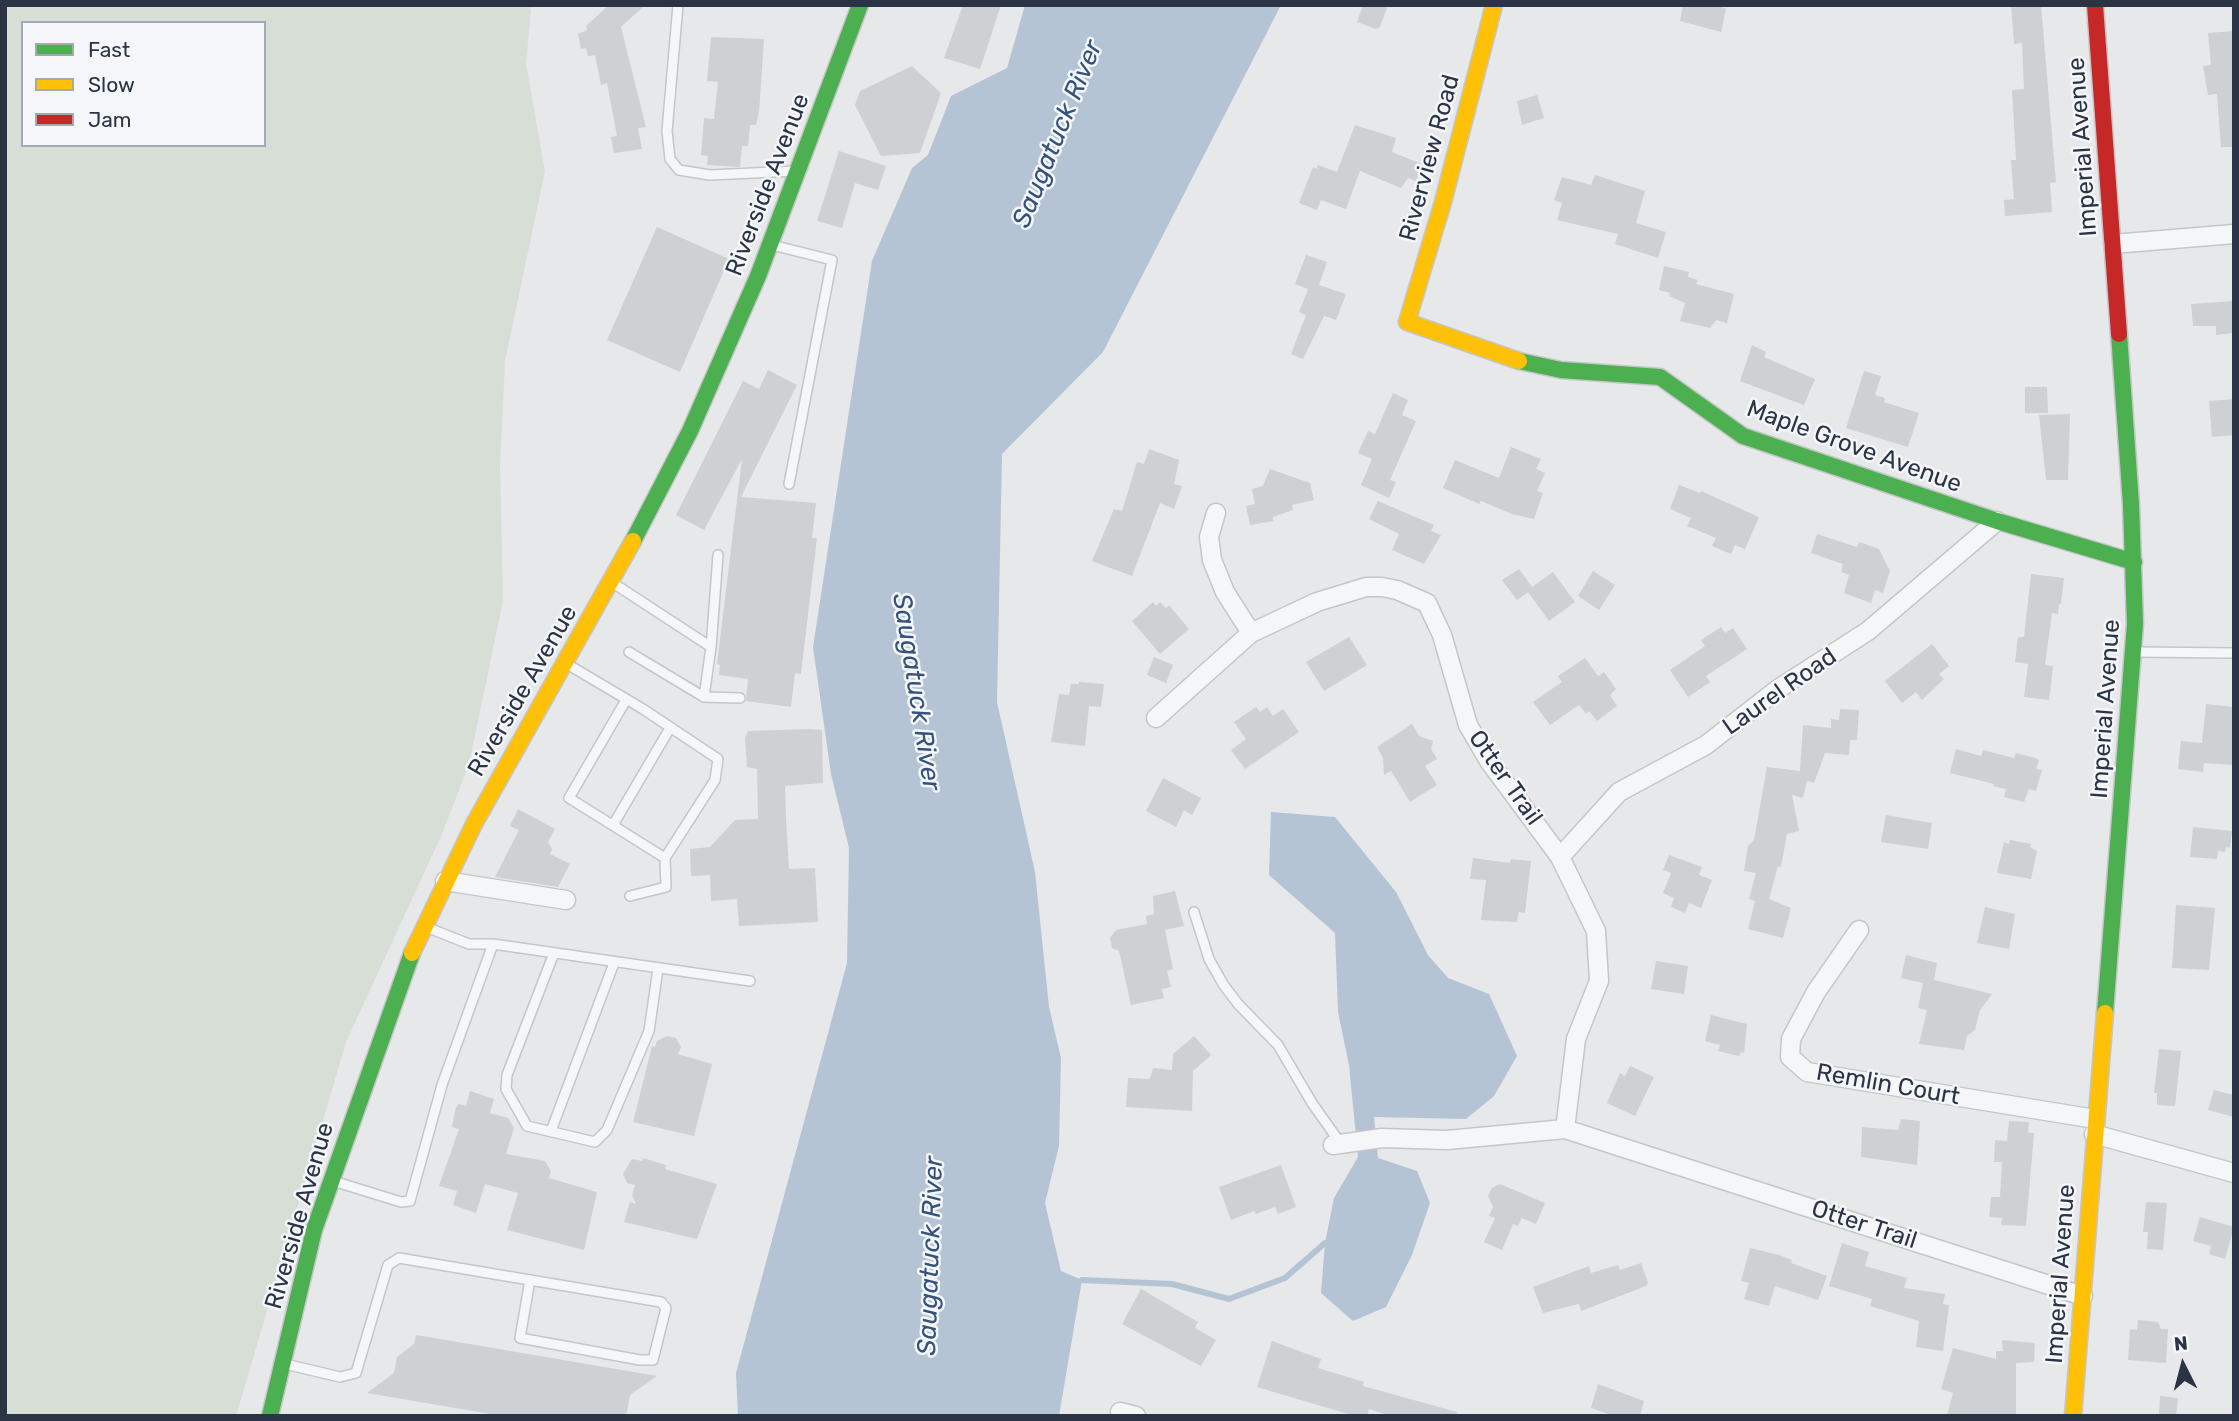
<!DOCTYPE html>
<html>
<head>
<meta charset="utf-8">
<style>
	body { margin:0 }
	#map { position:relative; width:2239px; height:1421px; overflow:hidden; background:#e6e8ea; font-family:Rubik,sans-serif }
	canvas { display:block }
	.frame { position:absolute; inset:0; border:7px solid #2b3445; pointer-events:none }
	.legend { position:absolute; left:21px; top:21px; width:245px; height:126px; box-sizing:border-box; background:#f4f6f9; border:2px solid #a4a8b1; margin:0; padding:9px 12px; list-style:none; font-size:21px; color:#2b3445 }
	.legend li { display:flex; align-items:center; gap:14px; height:35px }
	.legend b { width:35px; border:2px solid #a4a8b1 }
	.north { position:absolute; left:2148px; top:1330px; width:70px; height:70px; -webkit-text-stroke:5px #f4f6f9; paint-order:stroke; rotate:354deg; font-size:19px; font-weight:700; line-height:28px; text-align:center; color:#2b3445 }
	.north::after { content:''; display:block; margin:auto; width:24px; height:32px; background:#2b3445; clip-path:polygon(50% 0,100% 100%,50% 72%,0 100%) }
</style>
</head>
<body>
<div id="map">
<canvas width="2239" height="1421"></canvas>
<div class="frame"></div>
<ul class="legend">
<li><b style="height:9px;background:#4caf50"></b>Fast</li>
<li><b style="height:9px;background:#ffc107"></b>Slow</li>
<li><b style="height:9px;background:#c62828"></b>Jam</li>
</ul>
<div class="north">N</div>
</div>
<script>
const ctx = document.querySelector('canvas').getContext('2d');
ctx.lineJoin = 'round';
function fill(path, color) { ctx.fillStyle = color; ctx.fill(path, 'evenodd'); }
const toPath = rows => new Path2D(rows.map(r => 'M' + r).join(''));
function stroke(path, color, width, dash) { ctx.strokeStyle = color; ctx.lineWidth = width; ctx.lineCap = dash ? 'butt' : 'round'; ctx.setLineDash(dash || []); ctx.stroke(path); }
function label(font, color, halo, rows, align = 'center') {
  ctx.font = font + ' Rubik,sans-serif'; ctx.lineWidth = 5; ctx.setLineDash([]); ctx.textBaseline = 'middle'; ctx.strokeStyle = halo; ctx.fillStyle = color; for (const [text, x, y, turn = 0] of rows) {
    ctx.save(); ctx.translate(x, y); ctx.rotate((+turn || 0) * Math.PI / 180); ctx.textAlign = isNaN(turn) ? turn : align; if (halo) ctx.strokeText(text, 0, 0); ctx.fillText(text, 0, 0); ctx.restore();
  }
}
const green = toPath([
	[5,5,528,5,531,11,526,64,545,171,505,361,500,466,503,601,469,764,442,834,346,1042,236,1416,5,1416],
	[23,23,264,23,264,145,23,145]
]);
const water = toPath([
	[1025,5,1281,5,1103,352,1002,454,997,702,1035,872,1049,1007,1061,1058,1059,1146,1045,1203,1061,1271,1082,1280,1059,1416,738,1416,736,1373,847,963,849,848,831,774,813,647,872,261,912,168,928,155,951,96,1007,68],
	[1271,812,1335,817,1396,892,1428,955,1448,978,1489,994,1517,1056,1494,1096,1466,1119,1374,1117,1378,1158,1417,1171,1430,1203,1412,1255,1386,1307,1353,1321,1321,1293,1325,1243,1334,1198,1358,1157,1349,1065,1338,1012,1335,933,1269,875]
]);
const stream = toPath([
	[1082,1280,1172,1284,1229,1299,1285,1278,1325,1243]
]);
const building = toPath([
	[609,5,645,5,621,27,646,127,638,128,642,149,614,153,611,137,617,136,607,83,601,85,595,55,588,56,586,48,581,49,578,34,587,30,586,26],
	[963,5,1001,5,980,69,944,58],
	[1363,5,1388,5,1380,27,1376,29,1357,22],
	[1683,5,1717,5,1726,9,1721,32,1680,21],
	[2011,5,2041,5,2056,182,2050,183,2052,212,2005,216,2004,200,2014,199,2011,160,2016,160,2012,90,2024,89,2022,43,2014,44],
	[2234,31,2234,147,2221,147,2217,94,2208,95,2203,66,2211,65,2208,33],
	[711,37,764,39,759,113,756,125,750,125,748,146,742,146,740,167,707,165,708,156,701,155,704,118,714,119,718,82,707,81],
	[912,66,941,93,920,153,881,156,855,105,860,91],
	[1537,95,1544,118,1522,125,1517,101],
	[1355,125,1396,138,1392,152,1422,164,1416,181,1408,178,1401,188,1360,171,1346,209,1321,200,1317,210,1299,203,1313,167,1317,169,1318,165,1337,172],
	[839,151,886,166,878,190,855,183,842,228,817,221],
	[1595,175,1645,191,1636,223,1666,232,1658,258,1615,244,1618,234,1557,220,1562,203,1554,200,1562,177,1591,185],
	[657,227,729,259,680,372,607,340],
	[1306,255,1327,262,1319,285,1346,294,1336,320,1324,316,1303,359,1291,354,1306,315,1299,312,1308,289,1295,284],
	[1664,266,1689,272,1688,277,1698,280,1696,284,1734,294,1727,323,1716,320,1710,328,1680,321,1685,303,1669,296,1670,293,1659,290],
	[2234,301,2234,333,2216,335,2216,326,2193,326,2191,304],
	[1752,345,1766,352,1764,357,1815,379,1804,405,1740,381],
	[768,370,797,385,741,497,816,503,812,538,817,538,801,674,795,673,791,707,746,701,748,679,719,675,720,665,717,664,742,459,704,530,676,515,743,381,759,389],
	[1864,371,1881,376,1875,395,1885,398,1884,402,1919,413,1908,447,1846,428],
	[2025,387,2047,387,2048,413,2025,413],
	[1393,393,1408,400,1402,415,1416,421,1390,480,1396,482,1389,498,1361,485,1372,459,1358,453,1368,431,1375,434],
	[2234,399,2234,435,2212,437,2209,401],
	[2070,414,2068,480,2046,480,2039,415],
	[1511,447,1541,459,1536,469,1545,473,1537,491,1543,493,1534,519,1512,514,1481,501,1479,504,1443,488,1455,460,1499,478],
	[1149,449,1179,460,1174,484,1182,486,1174,509,1160,503,1132,576,1092,561,1114,509,1122,511,1137,462,1144,464],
	[1270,469,1310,483,1314,500,1292,505,1293,510,1273,517,1273,521,1250,525,1246,506,1255,504,1252,489,1263,486],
	[1679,485,1700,493,1701,491,1759,517,1745,549,1735,545,1731,554,1712,546,1716,538,1687,526,1691,518,1670,509],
	[1378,501,1434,525,1431,531,1441,535,1424,564,1392,550,1399,534,1369,519],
	[1817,534,1857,547,1859,542,1879,549,1890,571,1883,593,1875,590,1871,603,1844,593,1849,575,1841,572,1843,564,1811,553],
	[1519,569,1532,587,1553,572,1575,602,1549,621,1528,592,1517,600,1502,580],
	[1593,571,1615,585,1599,610,1578,596],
	[2031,574,2064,578,2061,604,2059,604,2058,614,2052,613,2045,665,2053,666,2049,700,2024,697,2028,664,2015,662,2018,637,2024,637],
	[1153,602,1156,606,1160,602,1166,608,1169,605,1189,629,1160,654,1132,621],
	[1721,627,1725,633,1733,628,1747,649,1706,676,1710,682,1688,697,1670,670,1705,646,1701,640],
	[1349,637,1367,665,1324,691,1306,662],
	[1932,644,1949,666,1939,674,1944,679,1922,700,1916,692,1902,703,1885,681],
	[1154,657,1173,665,1166,683,1147,675],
	[1585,658,1598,676,1604,672,1616,689,1610,695,1617,706,1597,721,1589,711,1586,714,1579,705,1550,725,1533,702,1562,682,1558,676],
	[1079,682,1104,684,1101,707,1089,706,1085,746,1051,742,1059,694,1069,695,1071,684,1079,684],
	[2206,704,2234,707,2234,765,2204,763,2203,772,2178,769,2181,741,2202,743],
	[1256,707,1260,712,1267,707,1273,716,1283,709,1299,732,1245,769,1231,750,1246,739,1234,722],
	[1840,709,1859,710,1857,740,1850,740,1849,755,1825,753,1814,783,1807,781,1803,798,1792,795,1799,831,1787,834,1781,867,1778,866,1769,899,1791,908,1783,938,1748,929,1755,901,1749,899,1756,873,1744,871,1748,846,1754,840,1767,767,1800,771,1803,725,1831,728,1831,719,1839,720],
	[1412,724,1419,736,1433,741,1431,749,1437,759,1425,766,1437,785,1410,802,1391,771,1384,775,1383,758,1377,747],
	[810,729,822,730,823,783,785,786,786,818,789,869,815,868,818,922,739,926,737,899,711,901,710,875,691,876,690,849,710,847,735,820,758,819,757,769,747,767,745,738,748,731],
	[1956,749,1981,756,1983,750,2014,758,2016,753,2035,758,2039,760,2036,769,2042,770,2036,791,2029,789,2024,802,2004,797,2006,789,1993,786,1994,784,1950,773],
	[1163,778,1201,798,1192,815,1184,810,1176,827,1146,811],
	[518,809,555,829,548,842,552,849,550,854,570,864,558,887,495,877,519,830,510,826],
	[1886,815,1932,823,1928,849,1881,842],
	[2193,827,2232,831,2230,848,2226,847,2225,852,2218,851,2217,859,2190,857],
	[2010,840,2031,844,2030,847,2037,851,2031,879,1997,873,2004,842,2009,844],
	[1669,855,1702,867,1699,875,1712,880,1701,908,1689,903,1685,913,1671,907,1674,898,1663,893,1671,873,1663,870],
	[1473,858,1510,863,1511,859,1531,861,1525,913,1519,912,1517,922,1481,920,1486,880,1470,879],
	[1175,891,1184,926,1165,930,1173,969,1167,971,1171,987,1162,989,1164,998,1131,1005,1119,951,1112,948,1110,938,1116,930,1147,924,1146,916,1154,914,1153,896],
	[2176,905,2215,908,2209,970,2172,968],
	[1985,907,2015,914,2009,949,1977,943],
	[1906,955,1937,963,1934,980,1992,994,1980,1010,1975,1030,1967,1036,1964,1050,1919,1044,1927,1010,1918,1008,1923,983,1901,978],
	[1656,961,1688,966,1684,994,1651,989],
	[1711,1015,1747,1024,1744,1053,1741,1052,1739,1056,1718,1051,1720,1045,1705,1041],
	[667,1036,676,1038,681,1047,678,1054,712,1064,694,1136,633,1122,652,1046,655,1047,657,1041],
	[1194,1036,1211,1055,1193,1071,1192,1111,1126,1107,1128,1078,1150,1079,1153,1068,1172,1070,1173,1054],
	[2159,1049,2181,1051,2175,1106,2157,1105,2157,1093,2154,1093],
	[1630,1066,1654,1077,1635,1116,1607,1103,1620,1073,1625,1076],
	[2214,1090,2234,1095,2234,1117,2208,1110],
	[470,1091,494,1099,490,1113,508,1118,514,1128,506,1154,545,1161,551,1171,549,1178,597,1192,584,1250,507,1230,518,1193,485,1184,476,1213,453,1205,457,1191,439,1186,459,1129,452,1127,456,1107,459,1104,466,1106],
	[1901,1119,1920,1121,1917,1165,1861,1157,1862,1127,1898,1130],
	[2009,1121,2029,1122,2028,1133,2034,1133,2026,1226,2001,1225,2002,1218,1989,1217,1991,1197,2000,1197,2002,1162,1994,1162,1995,1140,2007,1141],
	[643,1158,666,1165,665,1169,717,1184,697,1239,624,1222,630,1202,636,1204,632,1195,635,1185,627,1183,623,1174,632,1159,642,1161],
	[1281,1165,1296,1207,1278,1214,1275,1207,1256,1214,1254,1211,1231,1220,1219,1187],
	[1500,1184,1545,1203,1536,1224,1522,1218,1518,1226,1513,1224,1502,1250,1484,1242,1495,1218,1489,1216,1493,1207,1488,1196,1492,1188],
	[2146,1202,2167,1203,2163,1250,2147,1249,2148,1232,2143,1232],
	[2200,1217,2234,1227,2225,1259,2209,1254,2211,1246,2193,1241],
	[1842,1243,1869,1252,1865,1266,1907,1278,1904,1288,1945,1294,1943,1304,1949,1305,1948,1313,1943,1351,1916,1347,1919,1321,1870,1306,1872,1299,1829,1286],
	[1750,1248,1779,1255,1792,1260,1791,1263,1827,1276,1818,1300,1775,1286,1769,1306,1744,1299,1749,1283,1741,1281],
	[1641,1263,1648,1283,1646,1286,1581,1311,1579,1304,1543,1313,1533,1287,1589,1266,1591,1273,1618,1265,1620,1270],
	[1141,1289,1198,1322,1195,1328,1216,1340,1201,1366,1122,1324],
	[2138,1320,2158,1322,2161,1329,2168,1329,2166,1363,2128,1360,2130,1329,2137,1330],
	[416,1335,499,1349,657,1376,630,1395,627,1412,623,1416,502,1416,367,1393,394,1373,397,1357,414,1344],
	[2002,1340,2035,1343,2034,1362,2016,1363,2016,1416,1947,1416,1953,1393,1941,1389,1953,1348,1996,1359,1996,1351,2003,1351],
	[1272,1341,1321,1359,1318,1368,1364,1382,1363,1386,1457,1412,1456,1416,1391,1416,1369,1409,1367,1416,1355,1416,1257,1387],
	[1598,1384,1644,1401,1640,1416,1614,1416,1591,1408],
	[2160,1396,2178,1398,2176,1416,2159,1416]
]);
const lane = toPath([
	[678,5,667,131,670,159,679,170,710,175,796,171],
	[772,245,832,260,789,484],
	[613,583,711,647,704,697],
	[711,647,718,555],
	[629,652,704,697,740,698],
	[2136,652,2234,653],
	[567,664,643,709,718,759,715,780,665,858,569,798,626,700],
	[613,825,670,728],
	[630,896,666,887,665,858],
	[1194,912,1209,959,1223,984,1238,1004,1278,1045,1312,1103,1341,1144],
	[426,927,469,944,493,944,750,981],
	[554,953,507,1075,506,1089,527,1126,595,1142,607,1130,649,1031,658,969],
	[551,1131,614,963],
	[333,1181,401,1202,410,1201,442,1085,493,944],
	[285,1364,340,1377,356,1373,388,1265,399,1258,661,1302,666,1308,653,1360,640,1360,520,1338,530,1280]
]);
const street = toPath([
	[2113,244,2234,234],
	[1216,513,1209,537,1212,560,1225,592,1251,633],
	[1156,718,1251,633,1317,602,1366,587,1382,587,1397,590,1427,603,1442,635,1468,725,1489,761,1560,857,1596,931,1599,981,1576,1039,1565,1129],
	[1560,857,1619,792,1706,745,1778,689,1868,631,1997,521],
	[445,881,566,900],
	[1859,930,1816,992,1791,1039,1790,1057,1807,1072,2095,1119],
	[2094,1134,2234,1173],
	[1333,1145,1382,1138,1447,1140,1565,1129,2083,1296],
	[1120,1412,1136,1416]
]);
const fast = toPath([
	[1519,361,1561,370,1660,377,1743,436,1997,521,2134,562],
	[633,541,690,431,758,276,860,5],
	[2105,1013,2135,624,2131,504,2119,334],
	[270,1416,314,1230,412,953]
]);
const slow = toPath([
	[1494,5,1443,202,1407,322,1519,361],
	[412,953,474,824,633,541],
	[2073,1416,2105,1013]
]);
const jam = toPath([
	[2095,5,2119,334]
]);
const streetNames = [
	["Imperial Avenue",2083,147,-94],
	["Riverview Road",1430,158,-75],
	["Riverside Avenue",768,185,-69],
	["Maple Grove Avenue",1854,447,20],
	["Riverside Avenue",523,691,-60],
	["Laurel Road",1780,692,-35],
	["Imperial Avenue",2106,709,-86],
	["Otter Trail",1505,778,55],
	["Remlin Court",1888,1085,10],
	["Riverside Avenue",300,1216,-74],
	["Otter Trail",1864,1225,18],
	["Imperial Avenue",2061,1274,-86]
];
const waterNames = [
	["Saugatuck River",1058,134,-68],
	["Saugatuck River",916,692,81],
	["Saugatuck River",931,1256,-88]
];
fill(green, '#d6ded6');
fill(water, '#b4c4d5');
stroke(stream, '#b4c4d5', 6);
fill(building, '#ced0d3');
stroke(lane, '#c4c6c8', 12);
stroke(street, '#c4c6c8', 21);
stroke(fast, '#c4c6c8', 19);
stroke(slow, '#c4c6c8', 19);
stroke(jam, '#c4c6c8', 19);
stroke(lane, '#f5f6f7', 9);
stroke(street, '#f5f6f7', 18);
stroke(fast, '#4caf50', 16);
stroke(slow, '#ffc107', 16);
stroke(jam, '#c62828', 16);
label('24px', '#2b3445', '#f4f6f9', streetNames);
label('italic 26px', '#34527a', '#f4f6f9', waterNames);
</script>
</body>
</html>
